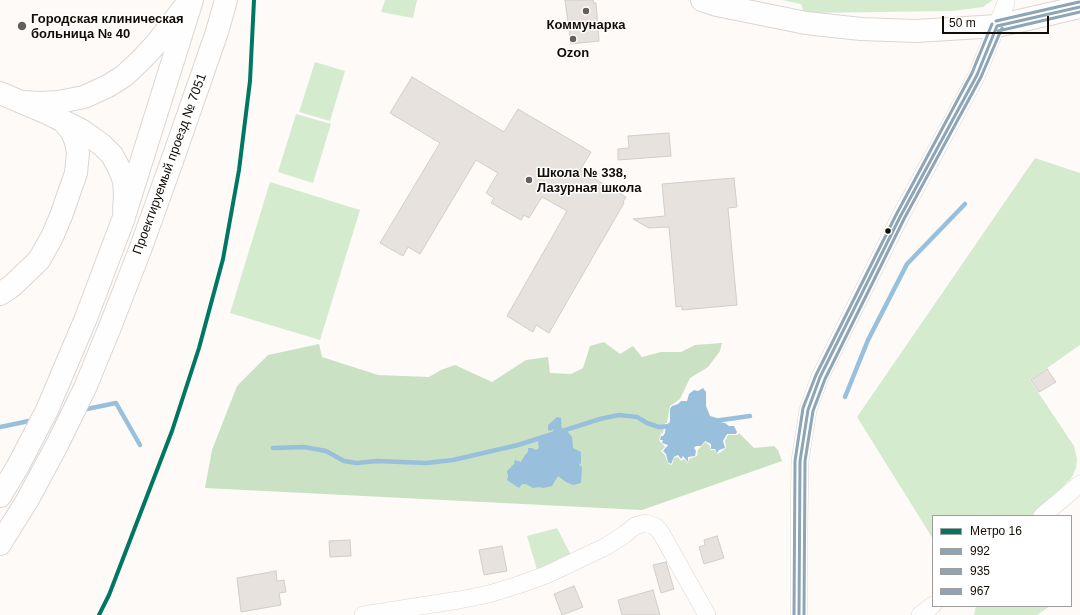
<!DOCTYPE html>
<html>
<head>
<meta charset="utf-8">
<style>
	body { margin:0 }
	#map { position:relative; width:1080px; height:615px; overflow:hidden; background:#fdfaf8; font-family:Helvetica,sans-serif }
	canvas { display:block }
	.legend { position:absolute; left:932px; top:515px; width:140px; height:92px; box-sizing:border-box; background:#fff; border:1px solid #a09e9c; margin:0; padding:5px 7px; list-style:none; font-size:12px; color:#120c07 }
	.legend li { display:flex; align-items:center; gap:8px; height:20px }
	.legend b { width:20px; border:1px solid #a09e9c }
	.scale { position:absolute; left:942px; top:16px; width:107px; height:18px; box-sizing:border-box; border:2px solid #120c07; border-top:0; padding-left:5px; font-size:12px; line-height:14px; white-space:nowrap; color:#120c07; -webkit-text-stroke:3px #fff; paint-order:stroke }
</style>
</head>
<body>
<div id="map">
<canvas width="1080" height="615"></canvas>
<ul class="legend">
<li><b style="height:5px;background:#007763"></b>Метро 16</li>
<li><b style="height:5px;background:#8da5b5"></b>992</li>
<li><b style="height:5px;background:#8da5b5"></b>935</li>
<li><b style="height:5px;background:#8da5b5"></b>967</li>
</ul>
<div class="scale">50 m</div>
</div>
<script>
const ctx = document.querySelector('canvas').getContext('2d');
ctx.lineJoin = 'round';
function fill(path, color) { ctx.fillStyle = color; ctx.fill(path, 'evenodd'); }
const toPath = rows => new Path2D(rows.map(r => 'M' + r).join(''));
function stroke(path, color, width, dash) { ctx.strokeStyle = color; ctx.lineWidth = width; ctx.lineCap = dash ? 'butt' : 'round'; ctx.setLineDash(dash || []); ctx.stroke(path); }
function label(font, color, halo, rows, align = 'center') {
  ctx.font = font + ' Helvetica,sans-serif'; ctx.lineWidth = 3; ctx.setLineDash([]); ctx.textBaseline = 'middle'; ctx.strokeStyle = halo; ctx.fillStyle = color; for (const [text, x, y, turn = 0] of rows) {
    ctx.save(); ctx.translate(x, y); ctx.rotate((+turn || 0) * Math.PI / 180); ctx.textAlign = isNaN(turn) ? turn : align; if (halo) ctx.strokeText(text, 0, 0); ctx.fillText(text, 0, 0); ctx.restore();
  }
}
const green = toPath([
	[385,0,417,0,413,18,381,12],
	[782,0,993,0,983,7,953,11,804,13,801,4],
	[315,62,345,71,330,121,299,112],
	[296,114,331,124,313,183,278,172],
	[1035,158,1080,173,1080,345,1030,380,1074,446,1077,459,1076,468,1072,477,1046,504,1031,516,933,516,933,539,857,417],
	[270,182,360,210,320,340,230,313],
	[557,528,571,555,537,570,527,536],
	[976,606,1050,606,1037,615,974,615]
]);
const forest = toPath([
	[604,342,620,354,633,346,642,357,661,352,681,352,695,345,722,343,720,351,708,367,690,378,680,399,670,406,667,423,665,423,663,433,661,433,659,440,665,447,661,451,665,455,667,461,669,464,672,465,674,458,678,457,681,461,684,459,688,463,689,459,697,456,698,450,705,442,709,445,711,450,714,450,718,454,726,448,725,441,728,435,737,435,739,433,754,448,774,446,778,450,782,461,642,510,205,488,212,450,237,386,268,355,319,344,322,357,378,375,429,377,441,370,455,365,492,382,526,360,548,357,550,373,571,374,583,368,590,346]
]);
const water = toPath([
	[703,388,706,392,706,406,710,416,717,418,720,422,725,423,729,426,734,426,737,432,736,434,727,434,723,441,725,448,719,450,717,453,715,449,711,449,711,444,705,441,701,446,696,446,694,448,696,451,695,456,688,457,688,462,683,456,681,459,678,455,674,457,671,464,668,462,666,454,663,451,668,445,662,443,663,440,660,440,661,436,663,436,665,433,666,425,670,422,670,409,672,406,678,404,681,401,687,401,689,394,694,390,698,391],
	[557,417,561,418,562,430,564,432,567,431,572,437,573,448,581,452,581,463,579,465,582,467,581,483,573,485,566,482,558,476,552,486,543,488,539,487,533,488,526,484,522,484,519,488,507,480,508,476,507,471,514,464,515,460,521,462,525,455,528,452,528,448,532,448,536,450,539,448,538,442,541,437,552,433,554,429,550,431,548,430,548,425]
]);
const stream = toPath([
	[845,397,868,340,907,264,965,204],
	[82,410,116,403,140,445],
	[714,421,750,416],
	[0,427,34,420],
	[273,448,304,447,326,451,344,461,357,463,377,461,426,463,453,460,518,445,600,419,619,415,637,417,647,423,659,427,671,426]
]);
const building = toPath([
	[565,0,593,0,594,3,596,3,599,41,571,44,565,0],
	[412,77,504,132,518,109,591,152,580,170,626,197,623,202,624,203,549,333,536,325,533,332,507,316,567,211,542,197,529,218,524,215,521,220,491,203,494,198,486,193,498,173,476,160,420,254,408,247,403,256,380,243,440,143,390,113,412,77],
	[669,133,671,156,618,160,618,149,629,148,628,136,669,133],
	[734,178,737,207,728,208,737,305,682,310,682,306,676,307,669,227,649,228,633,219,665,216,662,184,734,178],
	[1047,369,1056,382,1039,392,1031,380,1047,369],
	[717,536,724,558,704,564,699,547,705,545,704,540,717,536],
	[350,540,351,556,330,557,329,541,350,540],
	[502,546,507,571,484,575,479,550,502,546],
	[666,562,674,589,661,593,653,565,666,562],
	[276,571,277,581,284,580,286,592,279,593,281,605,241,612,237,578,276,571],
	[574,586,583,607,562,615,554,594,574,586],
	[653,590,660,615,622,615,618,600,653,590]
]);
const minor = toPath([
	[1042,516,1080,484],
	[363,615,459,600,489,594,518,585,546,575,607,546,624,535,635,526,646,523,656,527,661,533,707,615],
	[799,615,799,524,800,461,808,410,820,377,900,217,977,75,1006,3,1006,0],
	[920,615,933,605]
]);
const tertiary = toPath([
	[702,0,717,5,806,23,861,29,916,31,997,26,1080,7],
	[0,93,47,113,81,130,102,145,112,155,119,168,124,181,125,195,124,210],
	[23,102,40,103,59,102,84,97,108,86,124,76,140,61,156,44,190,0],
	[0,294,12,286,39,260,52,237,61,216,76,173,78,153,76,142,72,132,63,121]
]);
const secondary = toPath([
	[0,496,18,466,47,410,86,318,123,220,192,0],
	[0,544,28,499,57,445,85,388,110,327,140,250,171,164,217,32,226,0]
]);
const bus1 = toPath([
	[997,26,1080,7],
	[799,615,800,461,808,410,820,377,900,217,977,75,997,26]
]);
const bus2 = toPath([
	[998,31,1080,12],
	[804,615,805,461,813,411,825,379,904,219,981,77,1002,28]
]);
const bus3 = toPath([
	[996,21,1079,2],
	[794,615,795,461,803,408,816,375,896,215,972,73,992,24]
]);
const metro1 = toPath([
	[99,615,109,595,172,431,199,348,223,259,239,170,250,81,254,0]
]);
const markers = [
	[586,11,4,"#645f5b"],
	[22,26,5,"#645f5b"],
	[573,39,4,"#645f5b"],
	[529,180,4,"#645f5b"],
	[888,231,3.5,"#120c07"]
];
const poiNames = [
	["Городская клиническая",31,19],
	["больница № 40",31,34],
	["Коммунарка",586,25,"center"],
	["Ozon",573,53,"center"],
	["Школа № 338,",537,173],
	["Лазурная школа",537,188]
];
const streetNames = [
	["Проектируемый проезд № 7051",170,164,-70]
];
fill(green, '#d5ebce');
fill(forest, '#cae1c3');
fill(water, '#98c0dd');
stroke(stream, '#98c0dd', 4.5);
fill(building, '#e7e2dd');
stroke(building, '#d2cdc9', 1);
stroke(minor, '#dbd6d2', 18);
stroke(tertiary, '#dbd6d2', 24);
stroke(secondary, '#dbd6d2', 24);
stroke(minor, '#fffefe', 17);
stroke(tertiary, '#fffefe', 22);
stroke(secondary, '#fffefe', 22);
stroke(bus1, '#8da5b5', 3);
stroke(bus2, '#8da5b5', 3);
stroke(bus3, '#8da5b5', 3);
stroke(metro1, '#007763', 4);
for (const [x, y, r, color] of markers) { const dot = new Path2D(); dot.arc(x, y, r, 0, 2 * Math.PI); ctx.fillStyle = color; ctx.fill(dot); stroke(dot, '#fff', 1.5); }
label('bold 13px', '#120c07', '#fff', poiNames, 'left');
label('13px', '#120c07', '#fff', streetNames);
</script>
</body>
</html>
